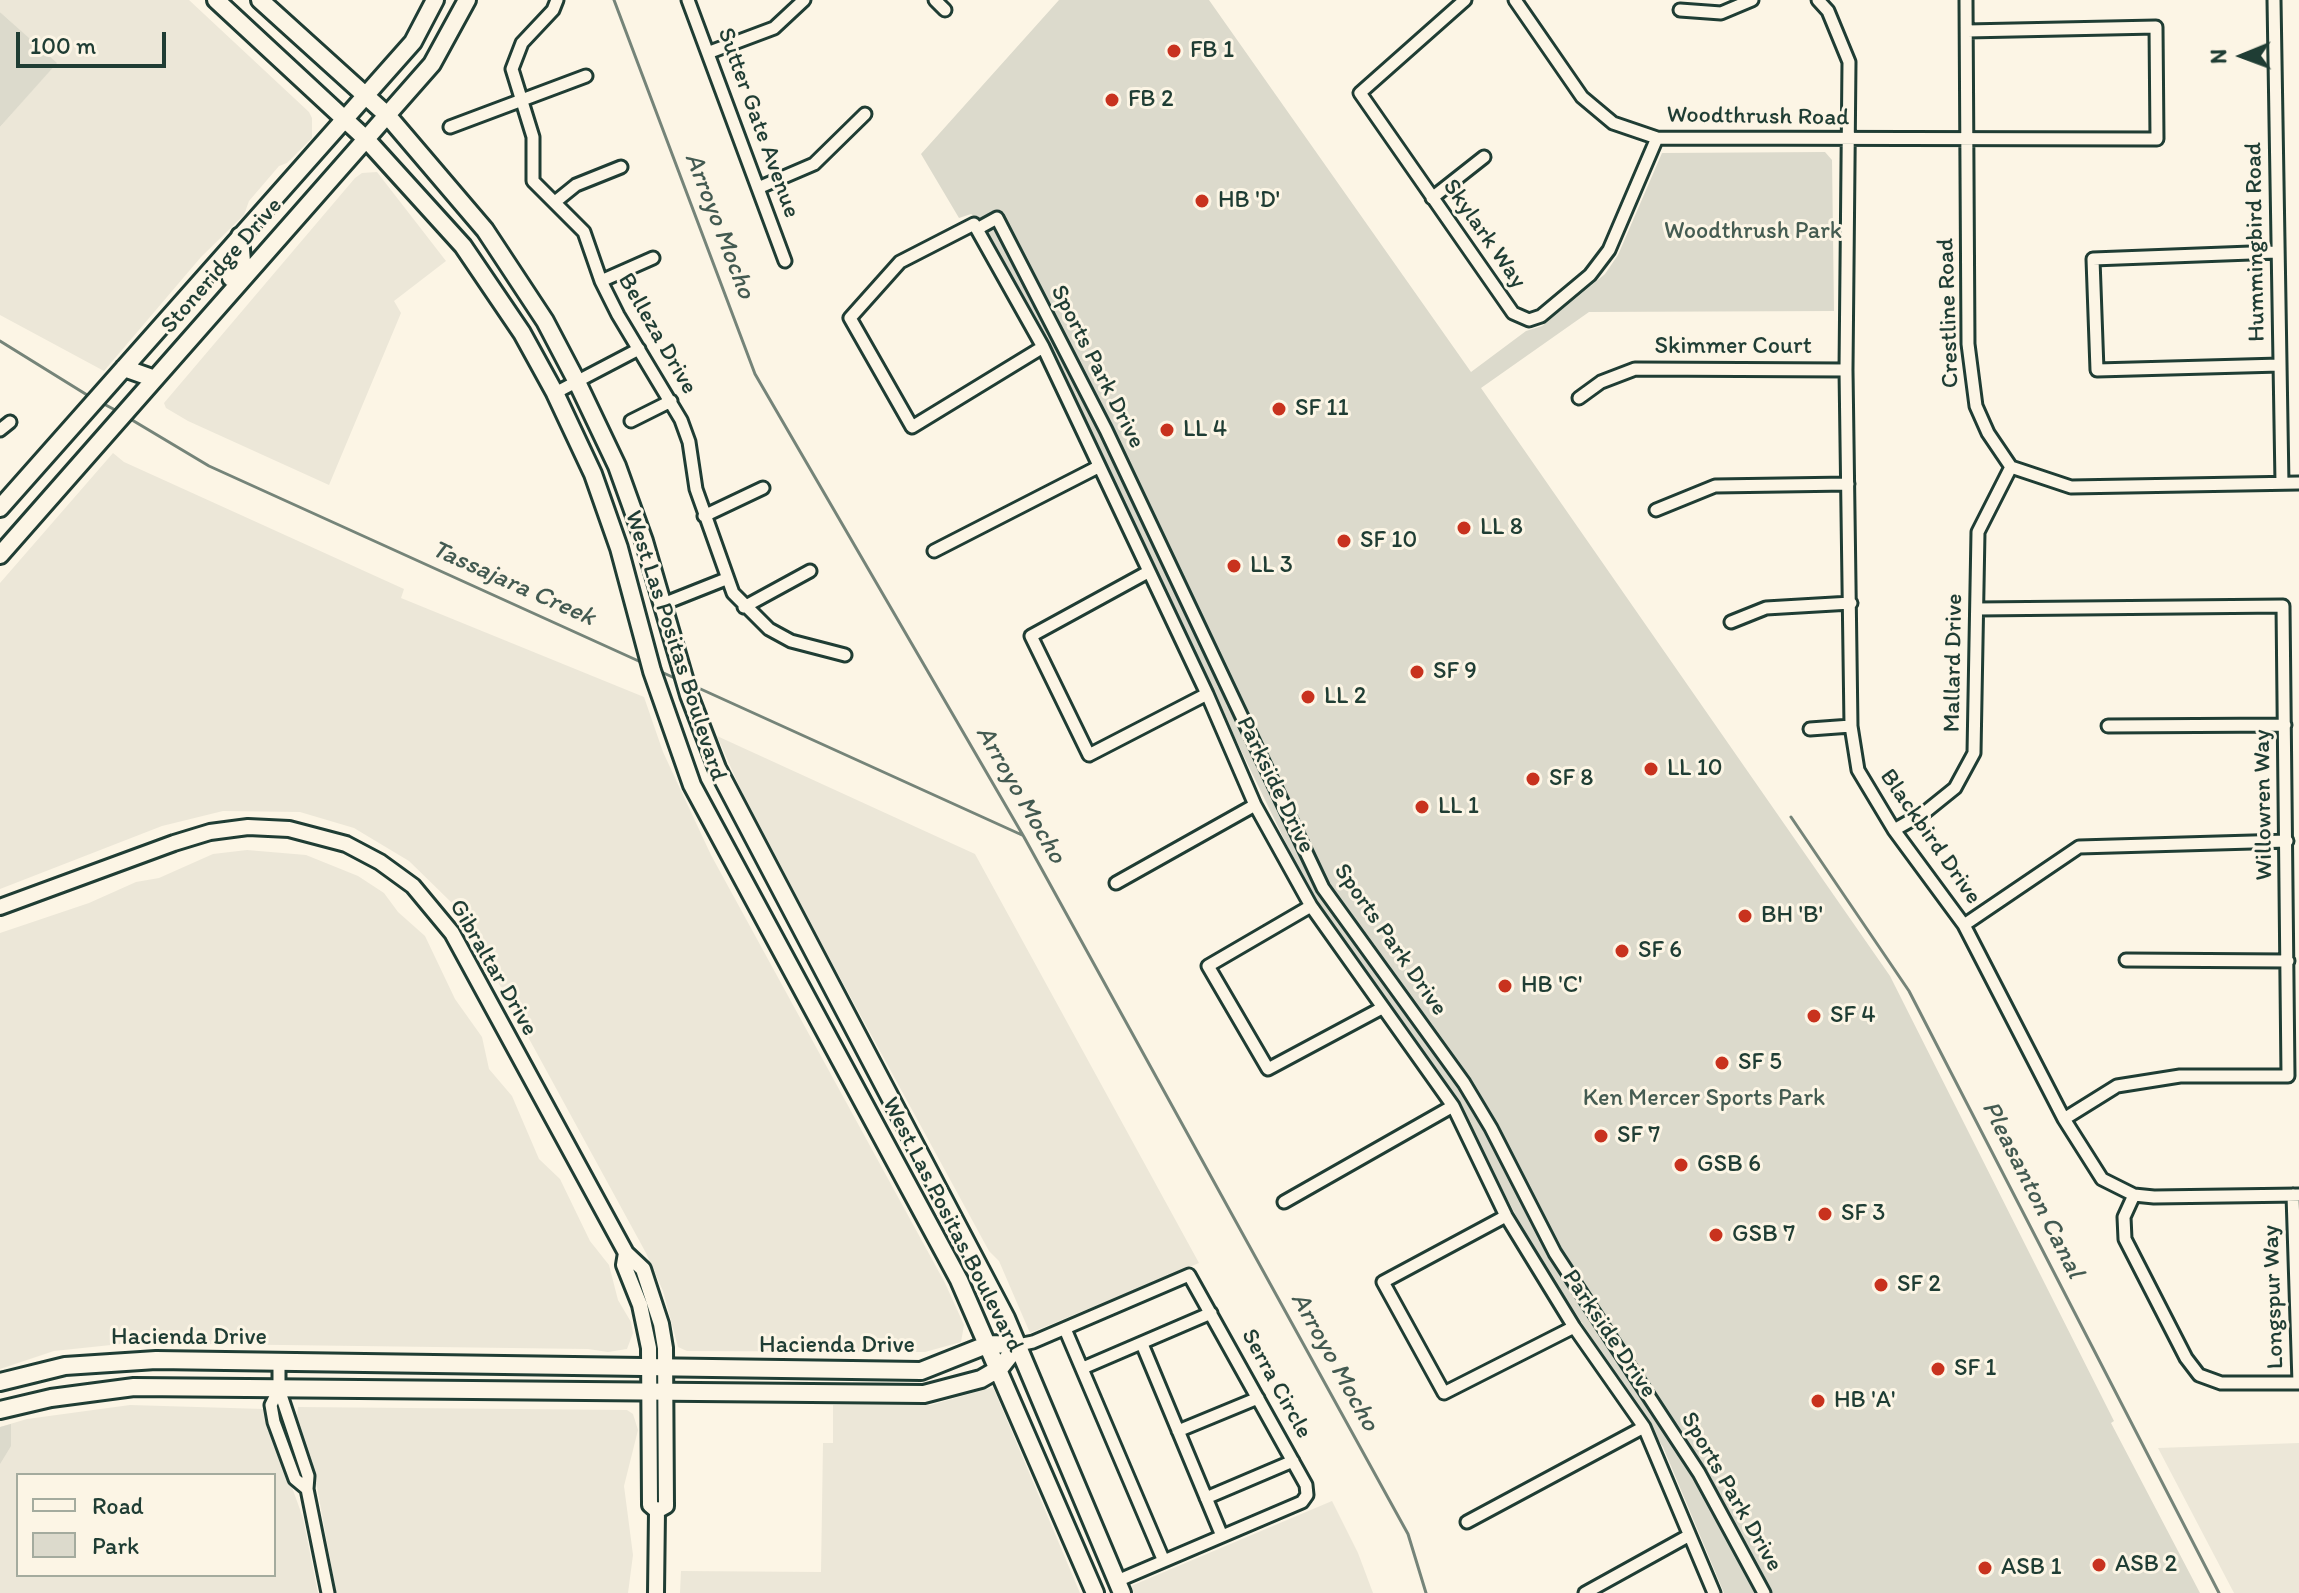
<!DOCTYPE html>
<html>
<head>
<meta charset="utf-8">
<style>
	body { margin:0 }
	#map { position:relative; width:2299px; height:1593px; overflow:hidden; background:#fcf5e5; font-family:Itim,sans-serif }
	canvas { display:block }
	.legend { position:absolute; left:16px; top:1473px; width:260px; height:104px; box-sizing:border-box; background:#fcf5e5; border:2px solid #a4ab9e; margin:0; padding:10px 14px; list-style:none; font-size:24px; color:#1f3d34 }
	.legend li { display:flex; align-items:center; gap:16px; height:40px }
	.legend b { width:40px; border:2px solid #a4ab9e }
	.north { position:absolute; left:2203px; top:16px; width:80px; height:80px; -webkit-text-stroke:6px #fcf5e5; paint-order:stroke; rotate:269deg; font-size:22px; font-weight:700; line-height:32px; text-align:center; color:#1f3d34 }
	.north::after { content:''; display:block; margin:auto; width:28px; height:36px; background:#1f3d34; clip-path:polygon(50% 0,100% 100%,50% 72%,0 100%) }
	.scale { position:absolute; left:16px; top:32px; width:150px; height:36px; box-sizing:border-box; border:4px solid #1f3d34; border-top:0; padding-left:10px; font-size:24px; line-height:28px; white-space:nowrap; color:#1f3d34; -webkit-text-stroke:6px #fcf5e5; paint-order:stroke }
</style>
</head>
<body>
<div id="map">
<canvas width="2299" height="1593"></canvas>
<ul class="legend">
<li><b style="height:10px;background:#fcf5e5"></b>Road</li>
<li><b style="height:22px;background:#dcdacc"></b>Park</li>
</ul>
<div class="north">N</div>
<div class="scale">100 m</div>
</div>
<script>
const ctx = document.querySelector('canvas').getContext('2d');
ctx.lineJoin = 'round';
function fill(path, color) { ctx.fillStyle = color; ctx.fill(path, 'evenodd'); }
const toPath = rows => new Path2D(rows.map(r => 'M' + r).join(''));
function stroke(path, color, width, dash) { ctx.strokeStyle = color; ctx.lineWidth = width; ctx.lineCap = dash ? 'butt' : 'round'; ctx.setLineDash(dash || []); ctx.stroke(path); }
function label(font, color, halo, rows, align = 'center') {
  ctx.font = font + ' Itim,sans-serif'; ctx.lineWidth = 6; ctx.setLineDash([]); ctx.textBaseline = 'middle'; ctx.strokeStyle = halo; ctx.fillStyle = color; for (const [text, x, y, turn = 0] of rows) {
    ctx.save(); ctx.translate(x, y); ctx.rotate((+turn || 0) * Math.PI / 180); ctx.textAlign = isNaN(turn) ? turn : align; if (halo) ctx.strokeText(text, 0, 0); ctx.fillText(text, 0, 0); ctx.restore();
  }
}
const built = toPath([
	[0,0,189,0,309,112,312,118,312,138,287,163,279,166,249,201,244,215,201,257,104,371,0,315,0,127,56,63,0,12],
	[377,172,446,261,394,301,401,313,329,485,188,421,166,408,164,403,355,178,362,173],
	[113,453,124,462,404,589,401,598,644,697,663,752,711,855,945,1283,964,1325,961,1342,925,1352,687,1351,678,1347,663,1291,646,1253,468,927,452,903,409,861,354,828,300,812,223,811,162,826,0,889,0,583],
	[717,736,975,854,1199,1263,1030,1333,999,1261,989,1251,754,820],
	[247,850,306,855,358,876,384,893,398,912,425,936,455,999,482,1037,489,1069,512,1096,539,1159,560,1179,590,1241,609,1265,618,1300,631,1322,633,1333,627,1349,608,1352,588,1349,130,1343,54,1351,0,1369,0,933,89,903,136,882,159,878,213,854],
	[993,1387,1080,1593,680,1593,681,1571,821,1572,823,1443,833,1443,833,1405,931,1405],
	[130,1405,264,1409,303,1518,318,1593,0,1593,0,1427,27,1419],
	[18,1475,274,1475,274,1575,18,1575],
	[298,1407,627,1410,633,1414,638,1430,624,1486,633,1555,628,1593,336,1593,317,1487,296,1425],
	[2299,1443,2299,1593,2234,1593,2158,1448],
	[1332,1501,1358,1553,1373,1593,1134,1593,1131,1586]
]);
const green = toPath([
	[1059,0,1209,0,1471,372,1526,331,1542,326,1605,274,1618,255,1662,153,1825,152,1832,160,1834,311,1589,312,1481,388,1890,976,2114,1421,2111,1423,2200,1593,1724,1593,1663,1447,1535,1251,1441,1076,1314,901,1142,546,984,233,982,222,971,214,959,218,921,154],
	[0,12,57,63,0,127],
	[11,1424,11,1446,0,1464,0,1427]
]);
const stream = toPath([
	[614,0,755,374,1024,837,1408,1534,1426,1593],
	[0,341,92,398],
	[102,403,117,411],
	[127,417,209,466,643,663],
	[657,670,679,680],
	[694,686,1022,835],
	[1791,817,1909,991,2219,1593]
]);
const minor = toPath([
	[557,0,553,10,522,43,512,69,533,137,533,181,584,232,601,281,618,315,681,420,689,442,696,489,733,593,769,629,791,641,845,655],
	[688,0,785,261],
	[935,0,945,10],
	[1465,0,1360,93,1513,313,1529,320,1541,316,1590,275,1609,250,1657,138],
	[1515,0,1582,97,1613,123,1657,138,2157,139,2156,27,1967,31],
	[1818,0,1828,11,1849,62,1846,370,1851,726,1858,770,1894,830,1964,925,2064,1119,2102,1179,2134,1195,2154,1197,2299,1195],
	[1966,0,1968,344,1976,406,1988,433,2011,467,2071,487,2299,483],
	[2274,0,2282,483],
	[1680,10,1721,13,1752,0],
	[710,52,774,28,804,0],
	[450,127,586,76],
	[758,188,814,164,865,114],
	[1432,198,1484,157],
	[555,202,576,185,621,167],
	[977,229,997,218,1106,430,1323,888,1464,1083,1491,1128,1555,1253,1699,1473,1764,1593],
	[2277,252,2093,259,2097,370,2280,365],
	[601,281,653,258],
	[1043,347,912,427,850,318,900,262,974,224,1043,347,1207,694,1255,805,1311,906,1453,1106,1506,1216,1574,1327,1644,1427,1714,1593],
	[555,393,639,349],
	[1579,398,1601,382,1635,369,1846,370],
	[631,421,671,401],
	[0,430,10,422],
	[1656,510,1715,486,1848,484],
	[704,516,763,488],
	[934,551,1098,467],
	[1148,572,1031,636,1089,755,1207,694],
	[663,604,726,579],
	[744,607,810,571],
	[1977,609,2283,606,2288,1076,2180,1076,2117,1086,2064,1119],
	[1731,622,1766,608,1851,603],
	[2108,726,2285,725],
	[1810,729,1851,726],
	[1894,830,1924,813,1955,788,1974,753,1978,532,2011,467],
	[1116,883,1255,805],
	[1311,906,1208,966,1268,1069,1382,1008],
	[1964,925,2079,847,2287,841],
	[2126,960,2288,961],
	[2134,1195,2124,1217,2125,1239,2186,1358,2199,1375,2221,1383,2299,1383,2293,1195],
	[1284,1202,1453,1106],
	[1506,1216,1383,1282,1444,1393,1574,1327],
	[1065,1329,1163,1559],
	[1142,1344,1222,1536],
	[1018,1345,1033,1342,1189,1275,1306,1485,1307,1495,1302,1502,1117,1581],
	[279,1361,279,1389,271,1405,274,1422,295,1479,307,1489],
	[1083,1368,1211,1313],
	[279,1389,308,1476,307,1489,328,1593],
	[1178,1431,1258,1398],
	[1206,1498,1293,1461],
	[1467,1522,1644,1427],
	[1585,1593,1688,1536]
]);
const tertiary = toPath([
	[0,907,174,843,210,832,248,827,289,829,346,844,380,862,413,886,452,933,626,1253,643,1269,661,1324,665,1348,666,1506,657,1511],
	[626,1253,624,1265,640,1305,649,1348,650,1505,657,1511,656,1593]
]);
const secondary = toPath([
	[216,0,366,139,463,246,522,333,555,393,593,474,619,548,652,671,692,785,959,1280,1095,1593],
	[260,0,387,115,485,230,545,321,577,382,617,466,644,541,689,695,717,768,1006,1318,1122,1593],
	[231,278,242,262,240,236],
	[124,368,155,379],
	[0,508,413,42,435,0],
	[0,555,432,64,467,0],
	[0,1382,65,1366,156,1360,921,1371,989,1344,1018,1345],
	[0,1410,51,1398,134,1387,924,1394,981,1379,1000,1368,1018,1345]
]);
const markers = [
	[1174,51,8,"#c8321e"],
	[1112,100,8,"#c8321e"],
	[1202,201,8,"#c8321e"],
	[1279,409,8,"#c8321e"],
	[1167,430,8,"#c8321e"],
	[1464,528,8,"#c8321e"],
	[1344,541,8,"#c8321e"],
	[1234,566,8,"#c8321e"],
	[1417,672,8,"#c8321e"],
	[1308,697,8,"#c8321e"],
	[1651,769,8,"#c8321e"],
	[1533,779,8,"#c8321e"],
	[1422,807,8,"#c8321e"],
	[1745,916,8,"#c8321e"],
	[1622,951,8,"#c8321e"],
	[1505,986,8,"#c8321e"],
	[1814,1016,8,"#c8321e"],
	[1722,1063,8,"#c8321e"],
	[1601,1136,8,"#c8321e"],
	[1681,1165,8,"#c8321e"],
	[1825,1214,8,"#c8321e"],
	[1716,1235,8,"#c8321e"],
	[1881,1285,8,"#c8321e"],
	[1938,1369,8,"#c8321e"],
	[1818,1401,8,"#c8321e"],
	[2099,1565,8,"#c8321e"],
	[1985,1568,8,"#c8321e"]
];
const poiNames = [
	["FB 1",1190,51],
	["FB 2",1128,100],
	["HB 'D'",1218,201],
	["SF 11",1295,409],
	["LL 4",1183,430],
	["LL 8",1480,528],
	["SF 10",1360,541],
	["LL 3",1250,566],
	["SF 9",1433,672],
	["LL 2",1324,697],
	["LL 10",1667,769],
	["SF 8",1549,779],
	["LL 1",1438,807],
	["BH 'B'",1761,916],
	["SF 6",1638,951],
	["HB 'C'",1521,986],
	["SF 4",1830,1016],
	["SF 5",1738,1063],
	["SF 7",1617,1136],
	["GSB 6",1697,1165],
	["SF 3",1841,1214],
	["GSB 7",1732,1235],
	["SF 2",1897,1285],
	["SF 1",1954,1369],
	["HB 'A'",1834,1401],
	["ASB 2",2115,1565],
	["ASB 1",2001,1568]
];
const streetNames = [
	["Woodthrush Road",1758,117,1],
	["Sutter Gate Avenue",758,123,70],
	["Skylark Way",1484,234,55],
	["Hummingbird Road",2256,242,-91],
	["Stoneridge Drive",222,266,-49],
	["Crestline Road",1949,313,-92],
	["Belleza Drive",657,334,60],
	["Skimmer Court",1733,347],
	["Sports Park Drive",1097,367,63],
	["West Las Positas Boulevard",675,646,72],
	["Mallard Drive",1954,663,-89],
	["Parkside Drive",1275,785,64],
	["Willowren Way",2264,805,-91],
	["Blackbird Drive",1930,837,55],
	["Sports Park Drive",1390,940,55],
	["Gibraltar Drive",493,968,60],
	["West Las Positas Boulevard",952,1225,63],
	["Longspur Way",2274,1297,-92],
	["Parkside Drive",1609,1334,56],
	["Hacienda Drive",189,1338],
	["Hacienda Drive",837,1346],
	["Serra Circle",1276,1384,61],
	["Sports Park Drive",1731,1492,60]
];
const parkNames = [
	["Woodthrush Park",1753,232],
	["Ken Mercer Sports Park",1704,1099]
];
const waterNames = [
	["Arroyo Mocho",719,226,69],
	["Tassajara Creek",513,584,24],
	["Arroyo Mocho",1020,795,60],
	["Pleasanton Canal",2032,1190,63],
	["Arroyo Mocho",1334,1362,61]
];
fill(built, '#ece7d8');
fill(green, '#dcdacc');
stroke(stream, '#758479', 3);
stroke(minor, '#1f3d34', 17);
stroke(tertiary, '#1f3d34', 20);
stroke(secondary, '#1f3d34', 22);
stroke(minor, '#fcf5e5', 11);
stroke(tertiary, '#fcf5e5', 14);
stroke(secondary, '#fcf5e5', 16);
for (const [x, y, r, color] of markers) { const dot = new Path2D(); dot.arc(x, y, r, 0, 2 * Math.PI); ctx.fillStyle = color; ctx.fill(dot); stroke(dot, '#fcf5e5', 3); }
label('24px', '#1f3d34', '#fcf5e5', poiNames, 'left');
label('24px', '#1f3d34', '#fcf5e5', streetNames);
label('24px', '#455c52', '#fcf5e5', parkNames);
label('italic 26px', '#435a51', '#fcf5e5', waterNames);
</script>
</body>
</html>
